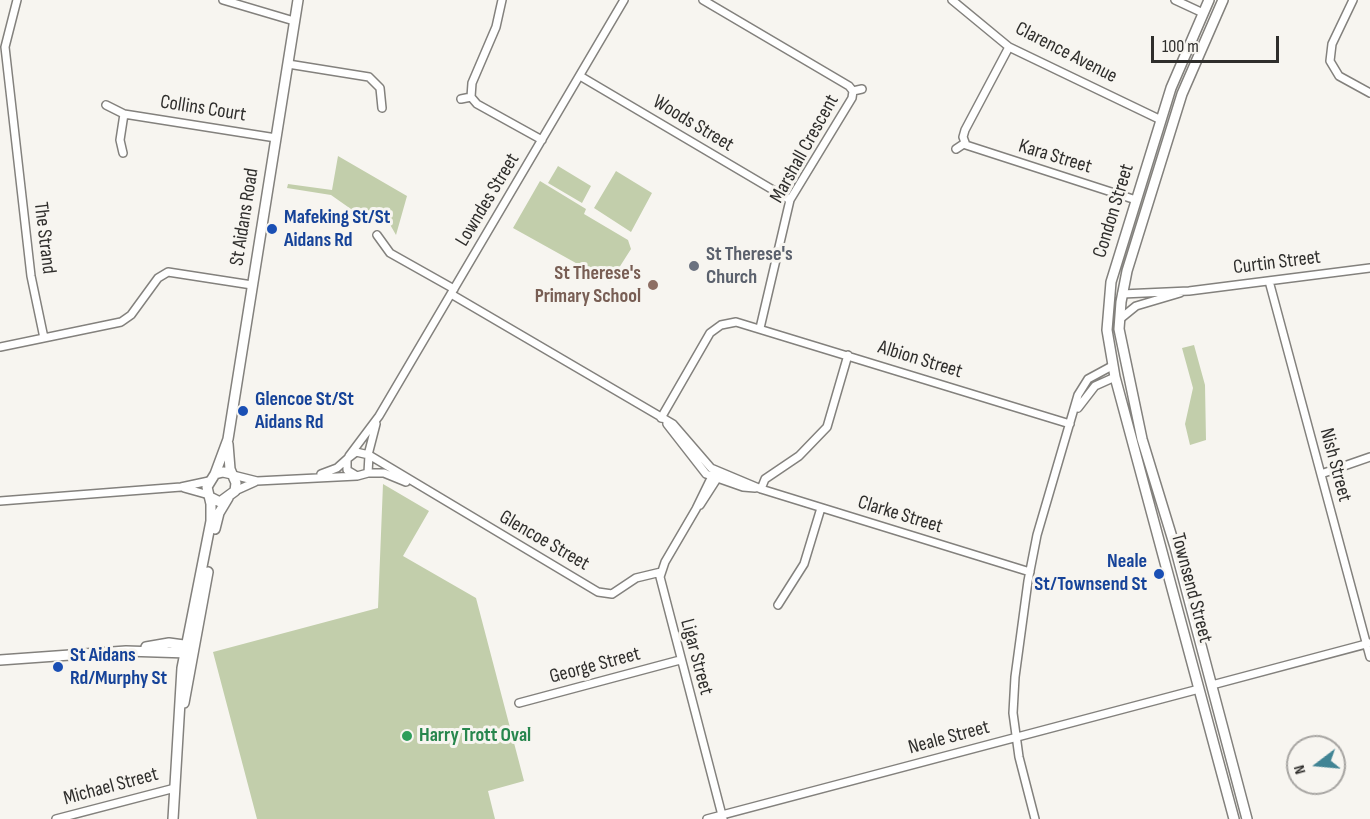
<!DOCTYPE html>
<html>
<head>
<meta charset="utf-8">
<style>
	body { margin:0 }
	#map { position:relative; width:1370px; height:819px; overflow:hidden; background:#f7f5f0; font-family:"Sofia Sans Condensed",sans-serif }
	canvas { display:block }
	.north { position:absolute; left:1286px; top:735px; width:60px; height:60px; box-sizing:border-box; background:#f7f5f0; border:2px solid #a7a5a2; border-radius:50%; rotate:254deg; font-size:16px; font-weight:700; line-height:24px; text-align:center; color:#2f2e2c }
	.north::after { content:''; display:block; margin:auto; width:21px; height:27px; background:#418494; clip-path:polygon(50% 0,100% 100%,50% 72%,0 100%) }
	.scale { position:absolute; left:1151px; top:36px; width:128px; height:27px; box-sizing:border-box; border:3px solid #2f2e2c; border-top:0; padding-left:8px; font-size:18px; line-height:21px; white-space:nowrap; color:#2f2e2c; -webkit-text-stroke:4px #f7f5f0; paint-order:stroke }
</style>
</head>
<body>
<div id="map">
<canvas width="1370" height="819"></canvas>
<div class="north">N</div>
<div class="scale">100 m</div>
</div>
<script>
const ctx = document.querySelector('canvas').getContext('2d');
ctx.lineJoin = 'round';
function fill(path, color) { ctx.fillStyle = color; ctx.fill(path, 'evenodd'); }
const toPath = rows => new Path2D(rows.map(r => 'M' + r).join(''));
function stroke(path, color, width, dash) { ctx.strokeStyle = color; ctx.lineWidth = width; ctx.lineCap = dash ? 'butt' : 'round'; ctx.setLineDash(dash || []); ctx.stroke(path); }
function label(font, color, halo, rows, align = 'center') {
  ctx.font = font + ' "Sofia Sans Condensed",sans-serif'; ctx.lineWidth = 6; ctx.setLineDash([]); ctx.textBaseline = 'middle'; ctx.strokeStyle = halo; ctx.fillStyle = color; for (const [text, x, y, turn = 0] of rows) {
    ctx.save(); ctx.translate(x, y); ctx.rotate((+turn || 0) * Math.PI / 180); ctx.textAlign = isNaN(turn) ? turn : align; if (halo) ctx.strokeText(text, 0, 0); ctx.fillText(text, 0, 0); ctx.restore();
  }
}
const green = toPath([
	[338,156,407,196,396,235,388,221,381,218,368,221,331,195,287,188,288,184,332,190],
	[558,166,591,186,582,203,548,183],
	[616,171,652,193,631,232,594,208],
	[540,181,586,209,584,214,628,240,631,249,610,282,513,228],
	[1194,345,1205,385,1206,440,1190,445,1185,424,1193,388,1182,348],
	[383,484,429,511,403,556,476,598,524,781,488,791,495,819,257,819,213,652,378,608]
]);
const street = toPath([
	[17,0,5,47,31,276,44,338],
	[223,0,294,21],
	[502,0,496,27,472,83,471,97,477,104,542,140],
	[703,0,849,86,853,91,852,98,790,200,760,328],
	[952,0,1009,47,1161,120],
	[1175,0,1203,13],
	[1353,0,1332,44,1330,61,1339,76,1370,93],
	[1009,47,965,130,963,137,966,145,1136,200],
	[288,64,369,77,380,88,382,108],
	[580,76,790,200],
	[853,91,862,89],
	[461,99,471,97],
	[106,105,124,114,276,138],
	[956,149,965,143],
	[123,153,120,140,124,114],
	[377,235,390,253,454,289],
	[1269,281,1370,657],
	[451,294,673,424,711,468,761,489,1030,572],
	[1122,294,1189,291,1370,268],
	[1120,319,1136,306,1180,293],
	[0,347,121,322,131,315,158,278,168,272,252,285],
	[1078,408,1095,386,1115,377],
	[661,418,710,333,721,325,736,322,1070,424],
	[667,424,706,474,743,487,755,488],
	[356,452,369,455,368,473,357,476,347,470,347,459,356,452],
	[368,455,376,424],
	[369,455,598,592,612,594,636,578,661,572],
	[349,456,379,416,624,0],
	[715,470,696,509,665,562,660,577,723,819],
	[368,473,384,473,406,482],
	[321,474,337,468,347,459],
	[1321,474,1370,457],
	[233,475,257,481,357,476],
	[184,488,209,495],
	[761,489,765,479,799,456,827,427,848,355],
	[235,491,255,482],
	[0,501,181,487,209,481],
	[700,505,718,477],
	[778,605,804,564,821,508],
	[1212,685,1370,643],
	[519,703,680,660],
	[56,819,175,788],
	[707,819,1199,689],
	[1035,819,1019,757,1013,713,1015,677,1028,581,1037,535,1078,395,1088,379,1112,366]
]);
const secondary = toPath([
	[1209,0,1171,88,1111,282,1107,330,1115,377,1234,819],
	[1223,0,1182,94,1127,271,1121,302,1119,329,1142,439,1175,547,1247,819],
	[215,474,228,439,298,0],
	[210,497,220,502,235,491,236,483,230,469,228,444],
	[215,529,219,513,228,498],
	[146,647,169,643,191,646],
	[0,660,126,651,188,653],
	[184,703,208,572],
	[173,819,182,668,211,521,211,504,207,487,215,474,223,472,232,474]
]);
const markers = [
	[272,229,6,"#1a4fb4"],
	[694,266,6,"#6b7280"],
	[653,285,6,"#8d6e63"],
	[243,411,6,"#1a4fb4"],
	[1159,574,6,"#1a4fb4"],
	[58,667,6,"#1a4fb4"],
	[407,736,6,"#2e9e5b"]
];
const streetNames = [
	["Clarence Avenue",1066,53,27],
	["Collins Court",203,109,9],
	["Woods Street",693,124,31],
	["Marshall Crescent",805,149,-61],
	["Kara Street",1055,157,17],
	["Lowndes Street",488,200,-59],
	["Condon Street",1114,211,-73],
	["St Aidans Road",245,217,-81],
	["The Strand",44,238,83],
	["Curtin Street",1277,263,-7],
	["Albion Street",920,360,17],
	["Nish Street",1335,465,75],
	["Clarke Street",900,515,17],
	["Glencoe Street",544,541,30],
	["Townsend Street",1191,588,75],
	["Ligar Street",696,657,75],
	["George Street",595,666,-15],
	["Neale Street",949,738,-15],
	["Michael Street",111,787,-15]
];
const transitNames = [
	["Mafeking St/St",284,218],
	["Aidans Rd",284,241],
	["Glencoe St/St",255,400],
	["Aidans Rd",255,423],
	["Neale",1147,562,"right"],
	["St/Townsend St",1147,585,"right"],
	["St Aidans",70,656],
	["Rd/Murphy St",70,679]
];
const worshipNames = [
	["St Therese's",706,255],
	["Church",706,278]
];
const educationNames = [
	["St Therese's",641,274],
	["Primary School",641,297]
];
const leisureNames = [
	["Harry Trott Oval",419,736]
];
fill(green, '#c2ceab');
stroke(street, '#83817d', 10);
stroke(secondary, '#83817d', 12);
stroke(street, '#fff', 7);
stroke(secondary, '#fff', 9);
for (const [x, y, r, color] of markers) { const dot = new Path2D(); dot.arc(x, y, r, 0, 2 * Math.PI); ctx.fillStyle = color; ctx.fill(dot); stroke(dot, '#f7f5f0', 2); }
label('20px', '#2f2e2c', '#f7f5f0', streetNames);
label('bold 20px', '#164399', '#f7f5f0', transitNames, 'left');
label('bold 20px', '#5b616d', '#f7f5f0', worshipNames, 'left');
label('bold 20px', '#785e54', '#f7f5f0', educationNames, 'right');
label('bold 20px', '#27864d', '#f7f5f0', leisureNames, 'left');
</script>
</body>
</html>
